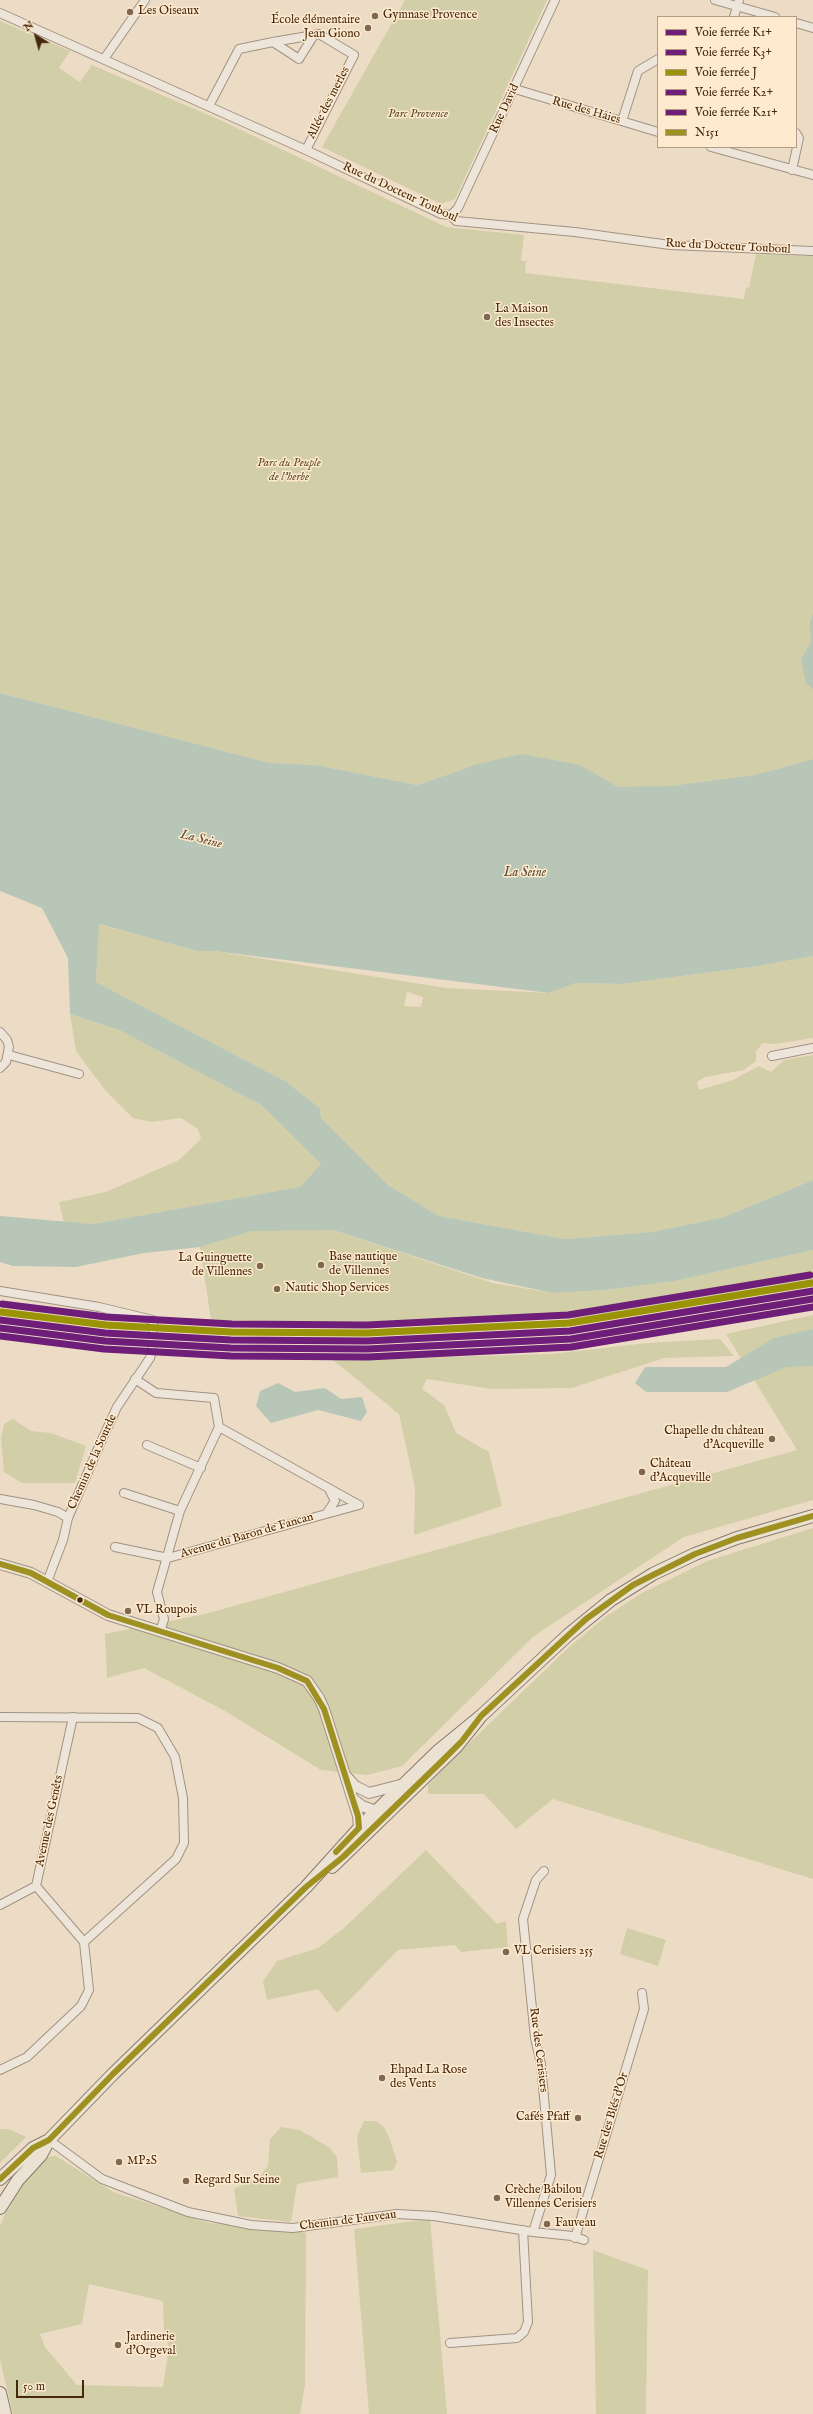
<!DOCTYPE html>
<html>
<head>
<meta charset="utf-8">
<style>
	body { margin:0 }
	#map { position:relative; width:813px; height:2414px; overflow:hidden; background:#eddcc5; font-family:"IM FELL English",serif }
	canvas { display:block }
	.legend { position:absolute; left:657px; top:16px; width:140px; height:132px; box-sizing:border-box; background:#feeace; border:1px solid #b49c82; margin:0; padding:5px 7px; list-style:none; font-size:12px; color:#46280f }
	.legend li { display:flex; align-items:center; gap:8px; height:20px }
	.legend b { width:20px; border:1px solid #b49c82 }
	.north { position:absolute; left:16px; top:16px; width:40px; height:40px; -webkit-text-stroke:3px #feeace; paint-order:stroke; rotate:323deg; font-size:11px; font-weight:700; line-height:16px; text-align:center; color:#46280f }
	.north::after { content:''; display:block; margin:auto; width:14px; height:18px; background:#46280f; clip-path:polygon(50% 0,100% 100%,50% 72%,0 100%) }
	.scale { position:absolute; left:16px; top:2380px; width:68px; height:18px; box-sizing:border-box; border:2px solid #46280f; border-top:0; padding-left:5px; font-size:12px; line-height:14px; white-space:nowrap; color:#46280f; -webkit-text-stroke:3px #feeace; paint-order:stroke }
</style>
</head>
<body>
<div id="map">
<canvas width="813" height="2414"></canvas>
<ul class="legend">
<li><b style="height:5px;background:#6e1e78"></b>Voie ferrée K1+</li>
<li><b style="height:5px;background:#6e1e78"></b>Voie ferrée K3+</li>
<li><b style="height:5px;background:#999305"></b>Voie ferrée J</li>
<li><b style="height:5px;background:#6e1e78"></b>Voie ferrée K2+</li>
<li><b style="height:5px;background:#6e1e78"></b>Voie ferrée K21+</li>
<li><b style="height:5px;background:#9e9121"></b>N151</li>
</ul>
<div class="north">N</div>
<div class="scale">50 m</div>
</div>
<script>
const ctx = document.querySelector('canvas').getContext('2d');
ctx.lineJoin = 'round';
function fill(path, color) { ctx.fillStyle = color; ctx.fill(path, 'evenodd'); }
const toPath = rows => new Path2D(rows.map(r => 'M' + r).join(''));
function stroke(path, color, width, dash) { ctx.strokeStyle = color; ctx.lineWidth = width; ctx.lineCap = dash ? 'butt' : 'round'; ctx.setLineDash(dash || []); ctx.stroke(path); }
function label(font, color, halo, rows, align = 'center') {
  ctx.font = font + ' "IM FELL English",serif'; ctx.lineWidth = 3; ctx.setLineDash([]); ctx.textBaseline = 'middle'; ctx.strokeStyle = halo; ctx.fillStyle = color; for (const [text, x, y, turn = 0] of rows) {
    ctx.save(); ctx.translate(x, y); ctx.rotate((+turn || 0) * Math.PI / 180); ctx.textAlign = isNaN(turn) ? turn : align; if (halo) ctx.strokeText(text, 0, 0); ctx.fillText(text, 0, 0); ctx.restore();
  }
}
const green = toPath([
	[405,0,547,0,455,199,441,204,322,147],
	[0,21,70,51,59,68,80,82,92,65,220,120,446,227,524,235,521,261,526,261,525,273,744,299,746,287,749,288,756,254,813,256,813,759,755,775,669,786,590,790,466,768,417,785,316,765,270,763,0,693],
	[98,924,197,951,214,951,446,988,549,993,576,983,621,984,758,966,813,956,813,1038,775,1044,763,1043,756,1051,756,1061,744,1070,705,1077,697,1082,699,1090,733,1080,759,1066,771,1072,784,1060,813,1055,813,1180,724,1217,652,1232,565,1239,439,1216,388,1185,321,1118,320,1108,285,1081,96,982],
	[407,992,423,997,421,1007,404,1006],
	[70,1014,119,1030,261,1105,321,1164,301,1187,93,1224,64,1223,59,1202,106,1192,179,1160,201,1139,198,1129,181,1118,151,1122,133,1118,105,1090,76,1051],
	[261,1227,333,1230,493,1283,553,1293,604,1290,675,1281,813,1250,813,1281,718,1300,588,1318,314,1322,211,1320,200,1247],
	[813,1315,813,1500,684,1537,534,1636,402,1766,367,1775,321,1770,225,1711,144,1668,107,1678,105,1634,205,1614,797,1450,726,1334],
	[720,1339,734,1356,664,1358,572,1388,492,1389,427,1379,422,1389,444,1405,456,1433,489,1452,502,1506,414,1535,415,1488,399,1414,333,1360,552,1354,647,1343],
	[13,1419,31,1431,51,1433,86,1446,75,1483,22,1483,4,1472,1,1438,4,1424],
	[813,1528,813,1879,553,1799,516,1829,484,1794,428,1794,428,1785,460,1752,567,1649,605,1617,642,1593,707,1561],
	[426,1850,497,1924,506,1921,508,1947,461,1952,455,1945,398,1950,337,2013,318,1989,267,2000,263,1981,277,1961,318,1948,344,1928],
	[627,1928,666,1940,658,1966,620,1954],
	[364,2121,376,2121,384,2127,390,2140,397,2162,393,2170,361,2173,357,2137],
	[281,2127,300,2130,330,2148,337,2157,338,2177,297,2184,291,2222,238,2216,234,2189,260,2176,268,2166,270,2139],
	[0,2129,9,2129,26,2137,0,2163],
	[56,2156,113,2192,209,2223,288,2228,306,2233,305,2385,300,2414,13,2414,0,2360,0,2226,12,2195,47,2157],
	[89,2284,163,2301,164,2332,169,2347,163,2387,77,2385,45,2347,40,2334,82,2324],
	[430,2219,447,2414,369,2414,354,2229],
	[593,2250,648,2270,646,2414,596,2414]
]);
const water = toPath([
	[813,613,813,689,806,683,801,659,811,642,810,623],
	[0,693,270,763,316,765,417,785,478,764,521,754,580,765,618,787,669,786,755,775,813,759,813,956,758,966,621,984,576,983,549,993,214,951,197,951,99,924,96,982,285,1081,320,1108,321,1118,388,1185,439,1216,565,1239,652,1232,724,1217,813,1180,813,1250,675,1281,604,1290,553,1293,482,1278,333,1230,251,1231,200,1247,144,1253,76,1267,13,1266,0,1262,0,1216,93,1224,300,1187,321,1164,261,1105,119,1030,70,1014,68,958,42,908,0,891],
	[813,1329,813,1366,786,1367,727,1392,646,1392,635,1383,645,1367,726,1367,774,1338],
	[278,1383,295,1392,325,1388,341,1399,362,1397,367,1412,361,1421,318,1410,271,1423,256,1406,260,1391]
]);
const minorTunnel = toPath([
	[152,1350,153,1331]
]);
const minor = toPath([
	[715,0,775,17],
	[0,13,306,150,441,214,451,215,456,221,575,232,670,245,813,251],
	[734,17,739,0],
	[796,23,813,28],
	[104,59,145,0],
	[515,89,658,132],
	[209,106,239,49,273,42,314,35,299,59,273,42],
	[622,121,638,71,658,59],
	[711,147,813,175],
	[306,150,354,55,319,34,314,35],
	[792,170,799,138,796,133],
	[451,215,458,208,555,0],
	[0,1032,7,1040,9,1047,6,1062,0,1068],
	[9,1055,79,1074],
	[772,1056,813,1048],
	[0,1291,99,1307,153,1320,153,1331],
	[135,1379,156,1393,214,1398,219,1427],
	[219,1427,359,1505,326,1514],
	[147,1445,201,1468],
	[124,1493,180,1511],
	[0,1499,34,1505,58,1512,68,1518],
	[115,1547,168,1558,326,1514,335,1501,329,1489],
	[47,1582,63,1540,68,1518,100,1444,117,1407,150,1358,152,1350],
	[160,1632,164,1619,157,1592,180,1511,219,1427],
	[0,1717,138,1718,158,1728,175,1757,183,1798,184,1843,176,1859,84,1942,89,1990,81,2006,27,2057,0,2070],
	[36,1886,84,1942],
	[0,1905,36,1886,73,1717],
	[49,2140,102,2179,188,2212,251,2225,293,2228,397,2214,434,2216,533,2232,572,2236,584,2240],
	[533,2232,551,2175,541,2064,535,2038,523,1919,536,1880,544,1871],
	[575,2238,644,2009,642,1993],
	[450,2343,517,2338,524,2332,528,2322,523,2230]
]);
const tertiary = toPath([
	[0,1564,31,1573,108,1615,278,1668,307,1681,319,1698,324,1709,358,1816,359,1828],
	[347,1777,355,1786,369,1793,404,1784],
	[353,1799,362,1806,376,1811,380,1815]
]);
const primary = toPath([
	[332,1867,456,1747,481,1716,568,1635,611,1600,653,1574,695,1554,737,1538,813,1516],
	[0,2179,33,2148,49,2140],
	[0,2208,18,2180,41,2155,49,2140,113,2074,306,1887,362,1825,437,1752,481,1716],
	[0,2393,5,2414]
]);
const bus1 = toPath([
	[0,1564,31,1573,108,1615,278,1668,307,1681,324,1709,358,1816,359,1828,336,1852],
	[0,2179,33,2148,49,2140,113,2074,306,1887,343,1857,442,1761,462,1741,481,1716,586,1619,633,1585,695,1554,737,1538,813,1516]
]);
const rail1 = toPath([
	[0,1320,105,1333,231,1340,367,1341,570,1331,813,1291]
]);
const rail2 = toPath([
	[0,1328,105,1341,231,1348,367,1349,571,1339,813,1299]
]);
const rail3 = toPath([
	[1,1312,106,1325,231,1332,367,1333,569,1323,812,1283]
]);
const rail4 = toPath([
	[0,1336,104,1349,231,1356,368,1357,571,1347,813,1307]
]);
const rail5 = toPath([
	[2,1304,106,1317,232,1324,367,1325,568,1315,810,1275]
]);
const markers = [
	[130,12,4,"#80674f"],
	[375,16,4,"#80674f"],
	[368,28,4,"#80674f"],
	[487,317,4,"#80674f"],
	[321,1265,4,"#80674f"],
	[260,1266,4,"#80674f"],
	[277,1289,4,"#80674f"],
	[772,1439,4,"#80674f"],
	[642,1472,4,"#80674f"],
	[80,1600,3.5,"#46280f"],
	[128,1611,4,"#80674f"],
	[506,1952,4,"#80674f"],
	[382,2078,4,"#80674f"],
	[578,2118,4,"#80674f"],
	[119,2162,4,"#80674f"],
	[186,2181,4,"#80674f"],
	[497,2198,4,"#80674f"],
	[547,2224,4,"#80674f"],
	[118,2345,4,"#80674f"]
];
const poiNames = [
	["Les Oiseaux",138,12],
	["Gymnase Provence",383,16],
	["École élémentaire",360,21,"right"],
	["Jean Giono",360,35,"right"],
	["La Maison",495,310],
	["des Insectes",495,324],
	["Base nautique",329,1258],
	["de Villennes",329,1272],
	["La Guinguette",252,1259,"right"],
	["de Villennes",252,1273,"right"],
	["Nautic Shop Services",285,1289],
	["Chapelle du château",764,1432,"right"],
	["d'Acqueville",764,1446,"right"],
	["Château",650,1465],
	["d'Acqueville",650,1479],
	["VL Roupois",136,1611],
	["VL Cerisiers 255",514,1952],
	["Ehpad La Rose",390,2071],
	["des Vents",390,2085],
	["Cafés Pfaff",570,2118,"right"],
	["MP2S",127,2162],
	["Regard Sur Seine",194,2181],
	["Crèche Babilou",505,2191],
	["Villennes Cerisiers",505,2205],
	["Fauveau",555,2224],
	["Jardinerie",126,2338],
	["d'Orgeval",126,2352]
];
const streetNames = [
	["Allée des merles",329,103,-63],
	["Rue David",505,109,-65],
	["Rue des Haies",586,111,16],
	["Rue du Docteur Touboul",400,193,25],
	["Rue du Docteur Touboul",728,247,3],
	["Chemin de la Sourde",93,1462,-66],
	["Avenue du Baron de Fancan",247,1536,-16],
	["Avenue des Genêts",50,1821,-78],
	["Rue des Cerisiers",538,2050,83],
	["Rue des Blés d'Or",612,2116,-73],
	["Chemin de Fauveau",348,2221,-7]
];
const parkNames = [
	["Parc Provence",418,115],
	["Parc du Peuple",289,464],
	["de l'herbe",289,478]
];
const waterNames = [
	["La Seine",201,840,14],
	["La Seine",525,873]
];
fill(green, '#d2cea8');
fill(water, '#b7c6b6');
stroke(minorTunnel, '#ccb8a1', 8, [8, 4]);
stroke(minor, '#a09282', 10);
stroke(tertiary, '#a09282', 12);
stroke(primary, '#877a6b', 14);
stroke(minor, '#eee5da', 8);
stroke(tertiary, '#eee5da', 10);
stroke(primary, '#ebe2d4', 12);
stroke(bus1, '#9e9121', 6);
stroke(rail1, '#6e1e78', 7);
stroke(rail2, '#6e1e78', 7);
stroke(rail3, '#999305', 7);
stroke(rail4, '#6e1e78', 7);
stroke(rail5, '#6e1e78', 7);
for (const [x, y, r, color] of markers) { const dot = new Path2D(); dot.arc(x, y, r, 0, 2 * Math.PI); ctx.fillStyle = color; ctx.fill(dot); stroke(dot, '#feeace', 1.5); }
label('12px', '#46280f', '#feeace', poiNames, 'left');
label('12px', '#46280f', '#feeace', streetNames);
label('italic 12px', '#634f30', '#feeace', parkNames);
label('italic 13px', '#5c4d37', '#feeace', waterNames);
</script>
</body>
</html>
